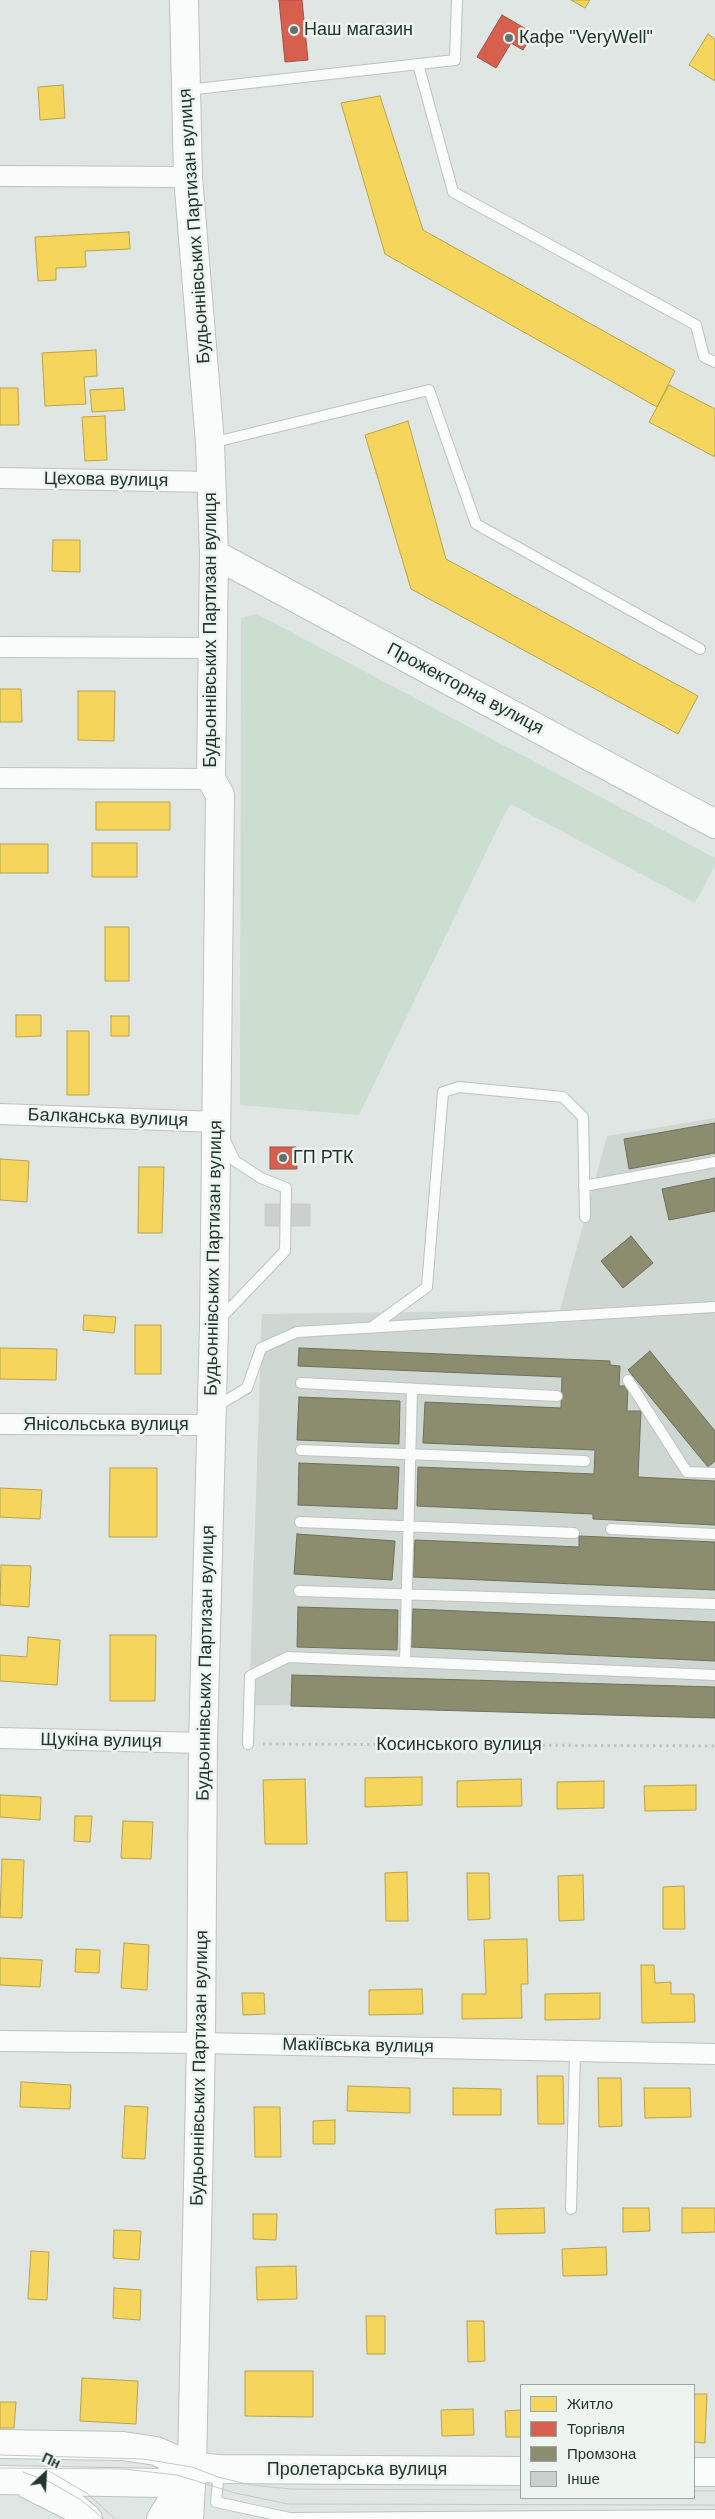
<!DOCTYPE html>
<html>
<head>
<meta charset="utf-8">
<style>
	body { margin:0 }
	#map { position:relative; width:715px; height:2519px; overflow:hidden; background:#e0e6e3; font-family:Arial,sans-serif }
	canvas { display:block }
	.legend { position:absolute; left:520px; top:2384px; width:175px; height:115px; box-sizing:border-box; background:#eef5f1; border:1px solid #9ca8a3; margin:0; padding:6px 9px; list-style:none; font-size:15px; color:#22352f }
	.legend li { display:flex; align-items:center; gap:10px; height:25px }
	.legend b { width:25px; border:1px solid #9ca8a3 }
	.north { position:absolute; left:20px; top:2449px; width:50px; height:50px; -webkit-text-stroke:4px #eef5f1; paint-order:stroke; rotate:25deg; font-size:14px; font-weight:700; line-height:20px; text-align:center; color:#22352f }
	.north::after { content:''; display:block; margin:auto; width:18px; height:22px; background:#22352f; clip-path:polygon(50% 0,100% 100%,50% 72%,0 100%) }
</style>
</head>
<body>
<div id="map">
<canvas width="715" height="2519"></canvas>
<ul class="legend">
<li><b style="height:14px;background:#f6d55c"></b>Житло</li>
<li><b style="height:14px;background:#d6604d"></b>Торгівля</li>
<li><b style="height:14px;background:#8c8c6e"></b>Промзона</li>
<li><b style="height:14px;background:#cbcfcd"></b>Інше</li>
</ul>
<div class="north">Пн</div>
</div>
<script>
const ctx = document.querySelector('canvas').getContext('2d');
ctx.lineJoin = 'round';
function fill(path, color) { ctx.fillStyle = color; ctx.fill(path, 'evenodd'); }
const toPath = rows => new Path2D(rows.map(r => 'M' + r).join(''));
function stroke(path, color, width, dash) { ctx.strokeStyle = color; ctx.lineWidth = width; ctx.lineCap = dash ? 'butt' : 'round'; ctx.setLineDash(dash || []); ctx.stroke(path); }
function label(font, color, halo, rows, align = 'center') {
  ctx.font = font + ' Arial,sans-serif'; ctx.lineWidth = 5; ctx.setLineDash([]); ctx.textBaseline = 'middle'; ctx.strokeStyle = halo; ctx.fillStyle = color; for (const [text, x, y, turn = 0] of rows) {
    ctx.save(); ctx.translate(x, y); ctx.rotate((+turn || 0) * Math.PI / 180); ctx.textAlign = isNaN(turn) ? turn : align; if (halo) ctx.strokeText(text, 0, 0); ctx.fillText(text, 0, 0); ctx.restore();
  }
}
const built = toPath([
	[715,1118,715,1710,249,1705,262,1314,560,1310,607,1136]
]);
const green = toPath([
	[257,614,715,858,715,865,695,903,511,804,503,817,359,1115,240,1105,241,618]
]);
const homes = toPath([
	[571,0,590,0,585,8,571,0],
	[708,34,715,39,715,81,689,65,708,34],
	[63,85,65,118,40,120,38,87,63,85],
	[380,96,423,230,675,371,657,407,385,254,341,103,380,96],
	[129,232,130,249,85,251,86,267,56,268,56,280,38,281,35,237,129,232],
	[96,350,97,376,84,377,86,404,45,406,42,353,96,350],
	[669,385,715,409,715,457,649,422,669,385],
	[0,388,18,388,19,425,0,425,0,388],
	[123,388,125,410,92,412,90,390,123,388],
	[105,416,107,460,85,461,82,417,105,416],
	[408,421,446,559,698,696,678,734,411,589,365,435,408,421],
	[53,540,80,540,80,572,52,571,53,540],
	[0,689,21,689,22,722,0,722,0,689],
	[78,691,115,691,114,741,78,740,78,691],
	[96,802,170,802,170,830,96,830,96,802],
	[92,843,137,843,137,877,92,877,92,843],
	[0,844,48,844,48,873,0,873,0,844],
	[105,927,129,927,129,981,105,981,105,927],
	[16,1015,41,1015,41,1036,16,1037,16,1015],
	[111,1016,129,1016,129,1036,111,1036,111,1016],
	[67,1031,89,1031,89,1095,67,1095,67,1031],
	[0,1159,29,1161,27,1202,0,1200,0,1159],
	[139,1167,164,1167,162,1233,138,1233,139,1167],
	[84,1315,116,1317,114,1333,83,1330,84,1315],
	[135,1325,161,1325,161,1374,135,1374,135,1325],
	[0,1348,57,1349,56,1380,0,1379,0,1348],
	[110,1468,157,1468,157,1537,109,1537,110,1468],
	[0,1488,42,1490,40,1519,0,1517,0,1488],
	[1,1565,31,1566,29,1607,0,1605,1,1565],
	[110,1635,156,1635,155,1701,110,1701,110,1635],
	[28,1637,60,1640,57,1685,0,1681,0,1655,27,1657,28,1637],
	[422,1777,422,1805,365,1807,365,1778,422,1777],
	[305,1779,307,1844,265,1844,263,1780,305,1779],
	[521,1779,522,1806,457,1807,457,1781,521,1779],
	[604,1781,604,1808,557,1809,557,1782,604,1781],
	[696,1785,696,1810,645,1811,644,1786,696,1785],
	[0,1795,41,1797,40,1820,0,1817,0,1795],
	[75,1816,92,1816,90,1842,74,1841,75,1816],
	[123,1821,153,1822,151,1859,121,1858,123,1821],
	[2,1859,24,1860,22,1918,0,1917,2,1859],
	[407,1872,408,1921,386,1921,385,1873,407,1872],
	[467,1873,489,1873,490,1919,468,1920,467,1873],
	[583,1875,584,1920,559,1921,558,1876,583,1875],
	[684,1886,685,1929,663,1929,663,1887,684,1886],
	[527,1939,528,1984,521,1984,522,2018,462,2019,462,1994,486,1994,484,1940,527,1939],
	[124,1943,149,1945,147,1990,121,1988,124,1943],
	[76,1949,100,1950,99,1973,75,1972,76,1949],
	[0,1958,42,1960,40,1987,0,1985,0,1958],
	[641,1965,654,1965,655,1983,671,1982,671,1994,694,1994,695,2022,642,2023,641,1965],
	[422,1989,423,2014,369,2015,369,1990,422,1989],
	[242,1993,264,1993,265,2014,243,2015,242,1993],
	[600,1993,600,2019,545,2020,545,1994,600,1993],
	[537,2076,563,2076,564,2124,538,2124,537,2076],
	[598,2078,621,2078,622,2126,599,2127,598,2078],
	[21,2082,71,2085,70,2109,20,2107,21,2082],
	[348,2086,410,2088,410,2113,347,2111,348,2086],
	[453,2088,501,2089,501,2115,453,2115,453,2088],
	[644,2088,690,2088,691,2117,645,2118,644,2088],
	[125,2106,148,2107,145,2159,122,2158,125,2106],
	[254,2107,280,2107,281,2157,255,2157,254,2107],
	[335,2120,335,2144,313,2144,313,2121,335,2120],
	[544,2208,545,2233,496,2234,495,2209,544,2208],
	[623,2208,649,2208,650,2231,623,2232,623,2208],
	[682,2208,715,2208,715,2232,682,2233,682,2208],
	[253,2214,277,2214,276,2240,253,2239,253,2214],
	[114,2230,141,2231,139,2260,113,2258,114,2230],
	[606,2247,607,2275,563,2276,562,2249,606,2247],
	[31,2251,49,2252,47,2300,28,2299,31,2251],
	[296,2266,297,2299,257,2300,256,2267,296,2266],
	[114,2288,141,2290,140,2320,113,2318,114,2288],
	[366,2316,385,2316,385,2354,367,2354,366,2316],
	[467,2321,484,2321,485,2361,468,2362,467,2321],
	[245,2371,313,2371,313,2417,245,2416,245,2371],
	[82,2378,138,2381,136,2424,80,2421,82,2378],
	[694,2394,707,2394,705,2443,694,2442,694,2394],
	[0,2402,16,2402,14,2428,0,2428,0,2402],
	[473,2409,474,2435,442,2436,441,2410,473,2409],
	[521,2410,521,2437,506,2437,505,2411,521,2410]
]);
const shops = toPath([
	[279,0,302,0,308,60,285,62,279,0],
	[502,15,533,33,523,50,511,43,496,68,477,57,502,15],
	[270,1147,296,1147,297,1169,270,1169,270,1147]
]);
const industry = toPath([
	[715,1123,715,1153,629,1169,624,1139,715,1123],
	[715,1178,715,1211,669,1220,662,1189,715,1178],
	[631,1236,653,1263,623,1288,601,1261,631,1236],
	[299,1348,610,1361,610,1365,620,1366,619,1386,628,1386,627,1411,641,1411,638,1477,715,1481,715,1525,593,1519,593,1514,417,1506,418,1467,594,1474,595,1450,423,1443,425,1402,561,1408,562,1377,298,1366,299,1348],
	[650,1351,715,1431,715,1461,708,1467,628,1370,650,1351],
	[299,1397,400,1401,399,1444,297,1440,299,1397],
	[299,1463,399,1467,397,1509,298,1505,299,1463],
	[297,1534,395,1541,392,1580,294,1574,297,1534],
	[579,1536,715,1542,715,1590,413,1577,415,1540,579,1547,579,1536],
	[298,1607,398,1610,397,1650,297,1647,298,1607],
	[413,1609,715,1622,715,1661,411,1647,413,1609],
	[292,1675,715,1687,715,1718,291,1706,292,1675]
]);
const building = toPath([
	[265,1204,310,1204,310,1226,265,1226,265,1204]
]);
const path = toPath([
	[263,1744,715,1746]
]);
const lane = toPath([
	[418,64,453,192,696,325,704,357,715,362],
	[187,90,455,60,457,0],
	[211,443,429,390,476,524,700,649],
	[584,1186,715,1162],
	[220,1319,285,1251,286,1188,261,1178,235,1161,224,1138],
	[372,1327,427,1287,443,1092,459,1087,563,1097,583,1117,585,1217],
	[628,1380,687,1472,715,1473],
	[301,1383,557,1396],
	[215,1407,247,1388,261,1348,297,1332,715,1307],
	[301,1450,585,1461],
	[300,1522,574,1533],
	[611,1529,715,1534],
	[299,1591,715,1604],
	[405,1662,412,1389],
	[248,1744,250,1676,288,1657,715,1675],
	[571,2209,575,2052],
	[219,2471,216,2502,290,2518,715,2515]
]);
const street = toPath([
	[0,176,188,177],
	[0,478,211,482],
	[0,647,213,648],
	[0,778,211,779],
	[0,1114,217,1122],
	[0,1424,212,1425],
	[0,1738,203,1743],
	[0,2041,201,2043,715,2054]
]);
const secondary = toPath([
	[184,0,188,177,210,443,214,554,211,779,220,795,214,1325,203,1743,201,2043,192,2467,189,2519],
	[214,554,715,824],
	[0,2444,123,2446,156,2451,192,2467,220,2469,521,2471],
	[694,2472,715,2472],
	[0,2480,161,2483,192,2467],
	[29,2485,75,2508,88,2519],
	[161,2519,190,2471]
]);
const tram = toPath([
	[0,2455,143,2459,192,2467,218,2477,251,2485,291,2489,521,2490],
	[0,2468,124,2469,177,2475,235,2493,288,2504,715,2505],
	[49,2471,88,2494,115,2519],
	[23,2472,50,2482,81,2500,104,2519],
	[694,2491,715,2491]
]);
const markers = [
	[294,30,5,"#64736e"],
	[509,38,5,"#64736e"],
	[283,1158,5,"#64736e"]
];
const poiNames = [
	["Наш магазин",304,30],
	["Кафе \"VeryWell\"",519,38],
	["ГП РТК",293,1158]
];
const streetNames = [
	["Будьоннівських Партизан вулиця",195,226,-94],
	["Цехова вулиця",106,480,1],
	["Будьоннівських Партизан вулиця",211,630,-90],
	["Прожекторна вулиця",465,689,28],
	["Балканська вулиця",108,1118,2],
	["Будьоннівських Партизан вулиця",214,1258,-89],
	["Янісольська вулиця",106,1425],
	["Будьоннівських Партизан вулиця",206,1663,-89],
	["Щукіна вулиця",101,1741,1],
	["Косинського вулиця",459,1745],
	["Макіївська вулиця",358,2046,1],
	["Будьоннівських Партизан вулиця",200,2068,-89],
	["Пролетарська вулиця",357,2470]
];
fill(built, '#cfd7d3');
fill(green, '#cbded0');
fill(homes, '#f6d55c');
stroke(homes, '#b6a54e', 1);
fill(shops, '#d6604d');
stroke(shops, '#a05344', 1);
fill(industry, '#8c8c6e');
stroke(industry, '#6c725b', 1);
fill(building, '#cbcfcd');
stroke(building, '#c9cecc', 1);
stroke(lane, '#bdc3c0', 12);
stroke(street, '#bdc3c0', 22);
stroke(secondary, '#bdc3c0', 30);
stroke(path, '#bfc5c3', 3, [2.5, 4]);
stroke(lane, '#fafbfb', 10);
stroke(street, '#fafbfb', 20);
stroke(secondary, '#fafbfb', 28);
stroke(tram, '#c6c8c7', 1);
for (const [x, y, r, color] of markers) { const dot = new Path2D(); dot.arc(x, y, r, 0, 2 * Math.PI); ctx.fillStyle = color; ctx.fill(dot); stroke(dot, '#eef5f1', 2); }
label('18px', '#22352f', '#eef5f1', poiNames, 'left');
label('18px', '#22352f', '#eef5f1', streetNames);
</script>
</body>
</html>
